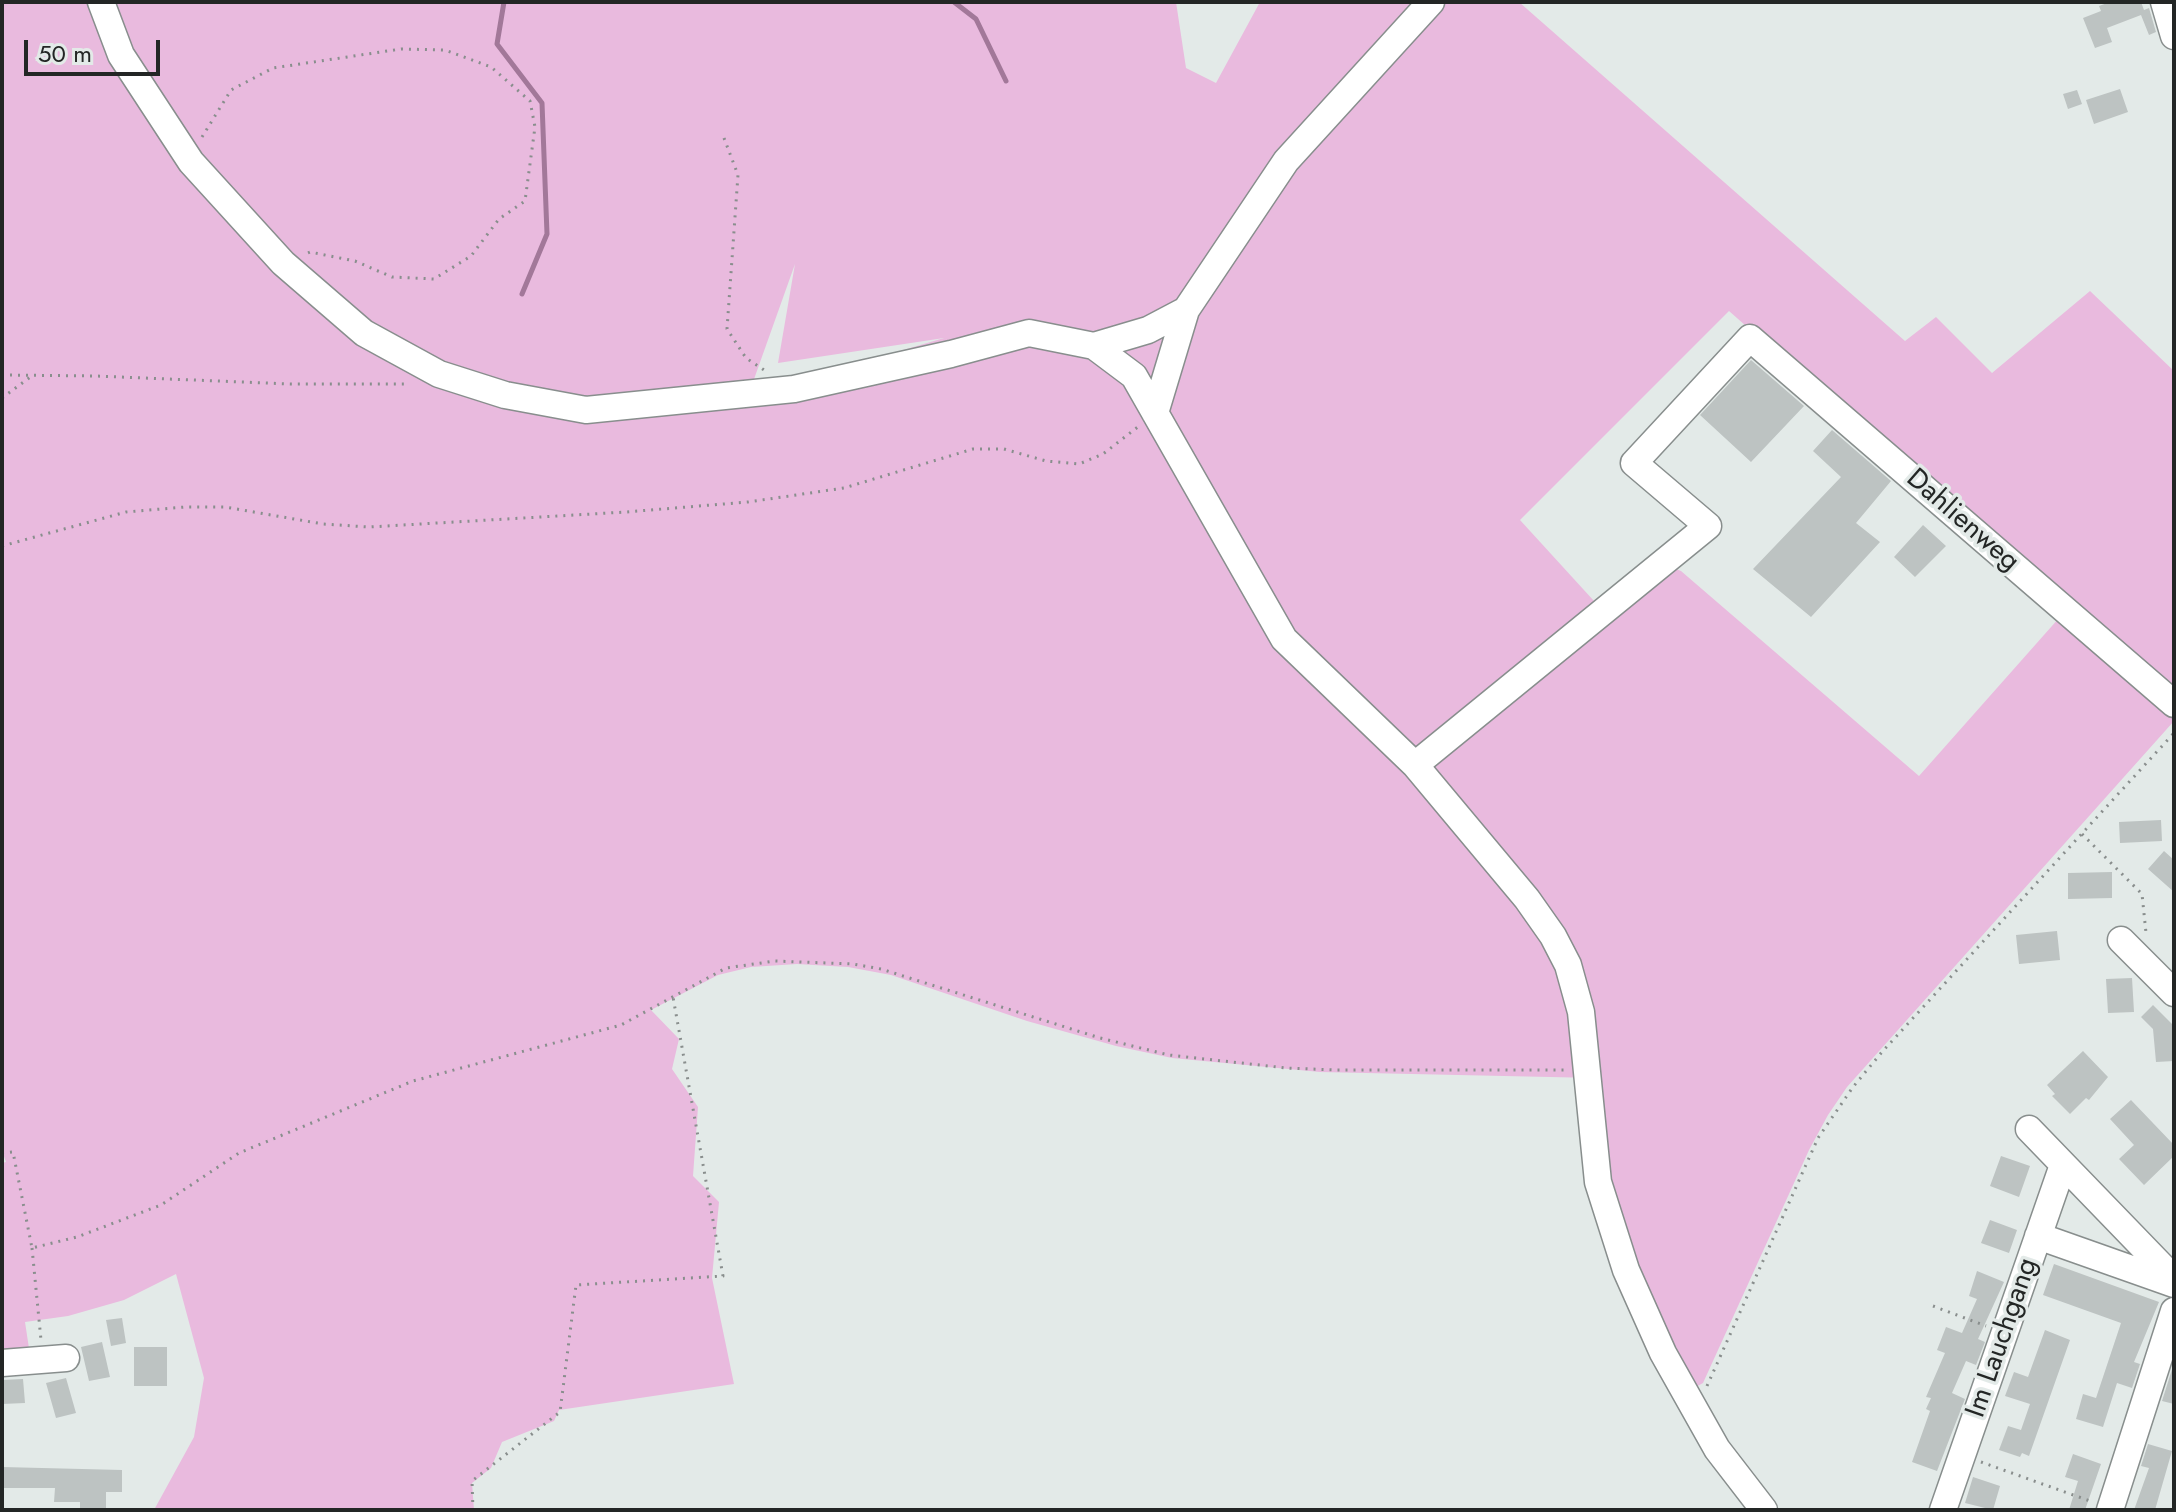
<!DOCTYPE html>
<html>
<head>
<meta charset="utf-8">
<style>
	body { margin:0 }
	#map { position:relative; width:2176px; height:1512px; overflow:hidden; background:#e3eae8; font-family:Jost,sans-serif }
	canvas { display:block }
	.frame { position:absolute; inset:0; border:4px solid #232625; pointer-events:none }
	.scale { position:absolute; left:24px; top:40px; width:136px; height:36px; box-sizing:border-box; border:4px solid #232625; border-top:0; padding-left:10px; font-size:24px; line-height:28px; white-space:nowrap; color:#232625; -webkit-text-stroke:6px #e3eae8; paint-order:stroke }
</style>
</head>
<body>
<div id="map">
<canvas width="2176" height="1512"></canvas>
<div class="frame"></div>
<div class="scale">50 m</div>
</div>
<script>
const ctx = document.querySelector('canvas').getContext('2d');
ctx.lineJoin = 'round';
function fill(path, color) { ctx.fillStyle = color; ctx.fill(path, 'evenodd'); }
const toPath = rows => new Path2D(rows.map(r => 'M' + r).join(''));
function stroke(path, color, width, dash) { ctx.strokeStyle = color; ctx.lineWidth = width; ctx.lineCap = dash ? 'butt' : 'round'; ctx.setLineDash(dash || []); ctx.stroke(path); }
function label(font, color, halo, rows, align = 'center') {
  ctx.font = font + ' Jost,sans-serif'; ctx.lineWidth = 7; ctx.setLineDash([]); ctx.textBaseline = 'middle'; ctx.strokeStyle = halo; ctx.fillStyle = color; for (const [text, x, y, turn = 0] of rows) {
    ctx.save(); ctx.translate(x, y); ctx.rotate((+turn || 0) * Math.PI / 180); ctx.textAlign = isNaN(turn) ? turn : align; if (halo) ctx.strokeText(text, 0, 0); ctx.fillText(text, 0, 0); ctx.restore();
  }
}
const green = toPath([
	[2,2,1176,2,1186,68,1216,83,1260,2,1519,2,1905,341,1936,317,1992,373,2090,291,2174,371,2174,721,1847,1087,1828,1115,1809,1150,1703,1383,1694,1388,1618,1231,1596,1078,1320,1072,1172,1058,1116,1046,1027,1021,891,975,848,967,797,964,751,967,718,975,651,1010,679,1039,672,1069,698,1107,693,1176,719,1202,712,1278,734,1384,559,1410,554,1421,502,1442,491,1468,472,1483,474,1510,154,1510,194,1437,204,1378,176,1274,124,1300,68,1316,25,1322,30,1355,2,1357,2,1163,6,1162,2,1151],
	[795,264,778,363,944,338,748,396],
	[1729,311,2067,609,1919,776,1681,571,1651,559,1594,601,1520,520]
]);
const stream = toPath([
	[504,2,497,44,542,103,547,234,522,294],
	[954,2,976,19,1006,81]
]);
const building = toPath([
	[2110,2,2141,2,2144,10,2149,8,2156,32,2149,35,2141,15,2107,28,2112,42,2095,48,2083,18,2101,11,2099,6],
	[2120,89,2128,112,2094,124,2086,100],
	[2077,90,2082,104,2068,109,2063,94],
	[1751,360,1804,406,1751,462,1700,415],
	[1832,430,1891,481,1856,523,1880,542,1811,617,1753,569,1841,477,1813,451],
	[1923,525,1946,546,1915,577,1894,557],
	[2161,820,2162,841,2120,843,2119,822],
	[2164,851,2174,860,2174,892,2148,869],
	[2112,872,2112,898,2068,899,2068,873],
	[2057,931,2060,960,2019,964,2016,935],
	[2132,978,2134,1012,2108,1013,2106,979],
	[2153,1005,2174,1026,2174,1061,2156,1062,2153,1029,2141,1017],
	[2083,1051,2108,1077,2089,1100,2086,1098,2070,1114,2052,1096,2055,1094,2047,1085],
	[2131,1100,2174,1145,2174,1156,2144,1185,2119,1159,2134,1145,2110,1119],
	[2001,1156,2030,1166,2019,1197,1990,1186],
	[1990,1220,2017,1230,2009,1253,1981,1243],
	[2054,1264,2159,1302,2134,1362,2140,1364,2132,1388,2117,1383,2103,1427,2076,1419,2083,1394,2096,1398,2121,1323,2043,1295],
	[1977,1271,2004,1282,1978,1339,1985,1342,1976,1365,1966,1361,1952,1393,1965,1399,1937,1471,1912,1462,1930,1411,1926,1409,1931,1398,1926,1397,1945,1353,1937,1350,1946,1327,1962,1333,1977,1299,1969,1296],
	[122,1318,126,1343,111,1346,106,1320],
	[2045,1330,2070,1340,2029,1456,2022,1453,2020,1457,1999,1450,2008,1426,2021,1430,2030,1404,2005,1396,2014,1372,2028,1377],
	[102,1342,110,1377,89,1381,81,1347],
	[134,1347,167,1347,167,1386,134,1386],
	[2174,1363,2174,1404,2162,1401],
	[66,1378,76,1413,56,1418,46,1383],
	[23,1379,25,1403,2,1404,2,1380],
	[2148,1444,2172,1451,2155,1510,2134,1510,2149,1468,2141,1466],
	[2073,1454,2101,1464,2085,1510,2069,1510,2078,1481,2065,1477],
	[2,1467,122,1470,122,1492,106,1492,106,1510,80,1510,80,1502,54,1502,55,1488,2,1488],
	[1973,1477,2000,1486,1993,1510,1965,1503]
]);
const path = toPath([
	[202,137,231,90,273,68,401,49,445,50,491,67,530,101,535,127,525,201,499,219,471,256,434,279,392,277,355,261,310,252,305,254],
	[724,138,738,175,727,329,746,358,764,370],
	[2,375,96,376,290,384,409,384],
	[2,398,33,375],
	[2,546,126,512,185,507,225,507,323,524,369,527,626,512,748,502,844,488,973,449,1004,449,1046,461,1079,464,1103,454,1139,426],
	[2082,834,2142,894,2146,933],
	[2,1153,13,1152,32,1248,77,1237,161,1205,239,1153,413,1081,621,1025,726,968,775,961,853,964,881,969,1100,1038,1169,1055,1286,1068,1336,1070,1564,1070],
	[32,1248,41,1340],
	[1933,1306,1986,1326],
	[1707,1386,1818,1138,1853,1087,1882,1052,2174,733],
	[1981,1462,2090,1501],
	[473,1510,472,1481,560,1412,576,1285,723,1276,673,997]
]);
const minor = toPath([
	[101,2,121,55,191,162,283,263,364,333,439,374,505,395,586,410,794,389,951,354,1029,333,1094,346,1134,376,1284,639,1415,765,1527,899,1553,936,1568,965,1581,1012,1598,1182,1626,1270,1663,1353,1717,1449,1764,1510],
	[2164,2,2174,36],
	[1094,346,1148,330,1186,310],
	[1155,413,1186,310,1286,161,1431,2],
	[1415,765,1708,526,1634,463,1750,338,2174,704],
	[2121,940,2174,993],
	[2029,1129,2174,1279],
	[2038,1236,2174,1284],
	[2,1363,66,1358],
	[1943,1510,2063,1165],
	[2110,1510,2174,1311]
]);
const streetNames = [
	["Dahlienweg",1962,521,41],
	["Im Lauchgang",2003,1338,-71]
];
fill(green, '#e9bade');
stroke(stream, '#a27899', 5);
fill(building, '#bdc3c2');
stroke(minor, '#888e8d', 29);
stroke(path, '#898e8d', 3, [2, 6]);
stroke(minor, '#fff', 26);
label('28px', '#232625', '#e3eae8', streetNames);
</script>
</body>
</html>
